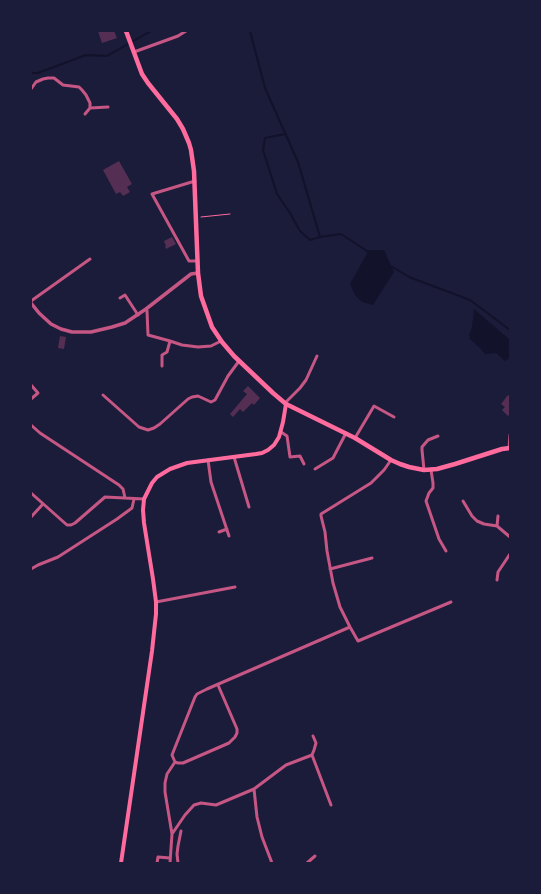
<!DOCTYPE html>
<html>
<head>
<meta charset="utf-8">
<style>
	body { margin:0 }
	#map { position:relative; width:541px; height:894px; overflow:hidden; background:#1b1b3a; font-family:"IBM Plex Sans",sans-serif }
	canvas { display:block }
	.frame { position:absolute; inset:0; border:32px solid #1b1b3a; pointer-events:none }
</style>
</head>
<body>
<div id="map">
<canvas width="541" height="894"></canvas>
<div class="frame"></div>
</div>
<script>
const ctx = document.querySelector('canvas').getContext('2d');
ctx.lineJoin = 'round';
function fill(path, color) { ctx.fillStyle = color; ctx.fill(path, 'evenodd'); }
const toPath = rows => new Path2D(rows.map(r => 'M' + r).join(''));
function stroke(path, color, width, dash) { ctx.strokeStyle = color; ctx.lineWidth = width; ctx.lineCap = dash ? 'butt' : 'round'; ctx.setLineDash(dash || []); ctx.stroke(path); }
const water = toPath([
	[369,250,384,250,394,272,373,305,362,302,355,295,350,284],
	[474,309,510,340,510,358,505,361,496,353,485,354,480,348,470,339,469,335,472,328]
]);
const stream = toPath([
	[250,31,265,88,298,162,320,237,341,234,370,253],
	[31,73,38,73,86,55,107,56,151,31],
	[285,134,265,138,263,150,277,194,290,213,300,231,310,240,320,237],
	[389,265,409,277,470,300,510,330]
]);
const building = toPath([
	[98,31,114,31,117,38,102,43],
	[119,161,132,184,127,187,130,192,123,196,120,192,116,194,103,170],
	[172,237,176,244,166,249,165,246,166,246,164,241],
	[60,336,66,337,64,349,58,348],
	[248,386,260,398,254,405,252,403,243,412,240,409,233,417,230,414,247,394,243,391],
	[508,395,510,397,510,413,508,416,502,410,505,407,501,404]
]);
const path = toPath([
	[201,217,230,214]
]);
const minor = toPath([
	[134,52,178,36,186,31],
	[31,89,36,82,43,79,48,78,54,78,63,85,79,87,82,90,86,95,90,103,90,108],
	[85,114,90,108,108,107],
	[195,181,152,194,189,261,198,261],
	[120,298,125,295,138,315],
	[31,301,90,259],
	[146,309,147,311,148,335,170,341,182,345,198,347,211,346,221,341],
	[162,366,162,355,167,352,170,341],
	[103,395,139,427,148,430,154,428,160,424,188,399,192,397,198,396,211,402,215,400,228,376,239,361],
	[31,399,38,393,31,385],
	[285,403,300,388,306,380,317,356],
	[31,425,40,433,119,485,123,489,125,498],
	[281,432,287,436,290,457,300,456,304,464],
	[355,438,374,406,394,417],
	[509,448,510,435],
	[234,457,249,507],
	[208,460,211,482,229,536],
	[391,460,384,470,371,483,321,514,321,516,325,532,327,551,333,583,340,607,350,627,358,641,451,602],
	[315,469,333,458,346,433],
	[424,470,422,450,422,447,428,440,438,436],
	[431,470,433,483,433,488,429,493,426,501,439,539,446,551],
	[31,493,67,525,71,525,75,523,105,497,144,499],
	[463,501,472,516,477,521,484,524,497,526,510,537],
	[31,517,43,504],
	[497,526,498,516],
	[219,532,227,529],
	[31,569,38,565,58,557,117,519,132,508,134,499],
	[330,569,372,558],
	[497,580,498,572,510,554],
	[156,602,235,587],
	[312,755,331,805],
	[175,762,172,755,195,697,197,694,207,689,350,627],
	[175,762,178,763,183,763,229,743,235,737,237,733,237,729,218,685],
	[254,789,257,817,262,837,272,863],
	[172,834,185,815,194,805,201,803,216,805,254,789,286,765,312,755,314,750,316,743,313,736],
	[157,863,158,857,170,858],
	[170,863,172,834,165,792,165,783,167,774,175,762],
	[178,863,177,854,178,846,181,831],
	[307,863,315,856]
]);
const tertiary = toPath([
	[31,303,39,313,51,324,61,329,72,332,91,332,112,327,125,323,146,309,191,274,198,273]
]);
const secondary = toPath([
	[121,863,152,651,156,614,156,602,153,579,144,523,143,510,144,499,152,483,157,477,170,469,187,463,256,454,262,453,268,450,274,445,279,437,283,422,286,404]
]);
const primary = toPath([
	[126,31,139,66,142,74,148,83,177,119,183,129,189,143,191,150,194,171,198,273,201,296,212,327,222,342,234,356,273,393,286,404,355,438,391,460,400,464,409,467,424,470,437,469,455,464,502,449,510,448]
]);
fill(water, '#12122b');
stroke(stream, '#12122b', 2);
fill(building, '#542f53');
stroke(path, '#ff6b9d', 1);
stroke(minor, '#c65784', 3);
stroke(tertiary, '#c65784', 3.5);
stroke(secondary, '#ff6b9d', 4);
stroke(primary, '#ff6b9d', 4.5);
</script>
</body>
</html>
